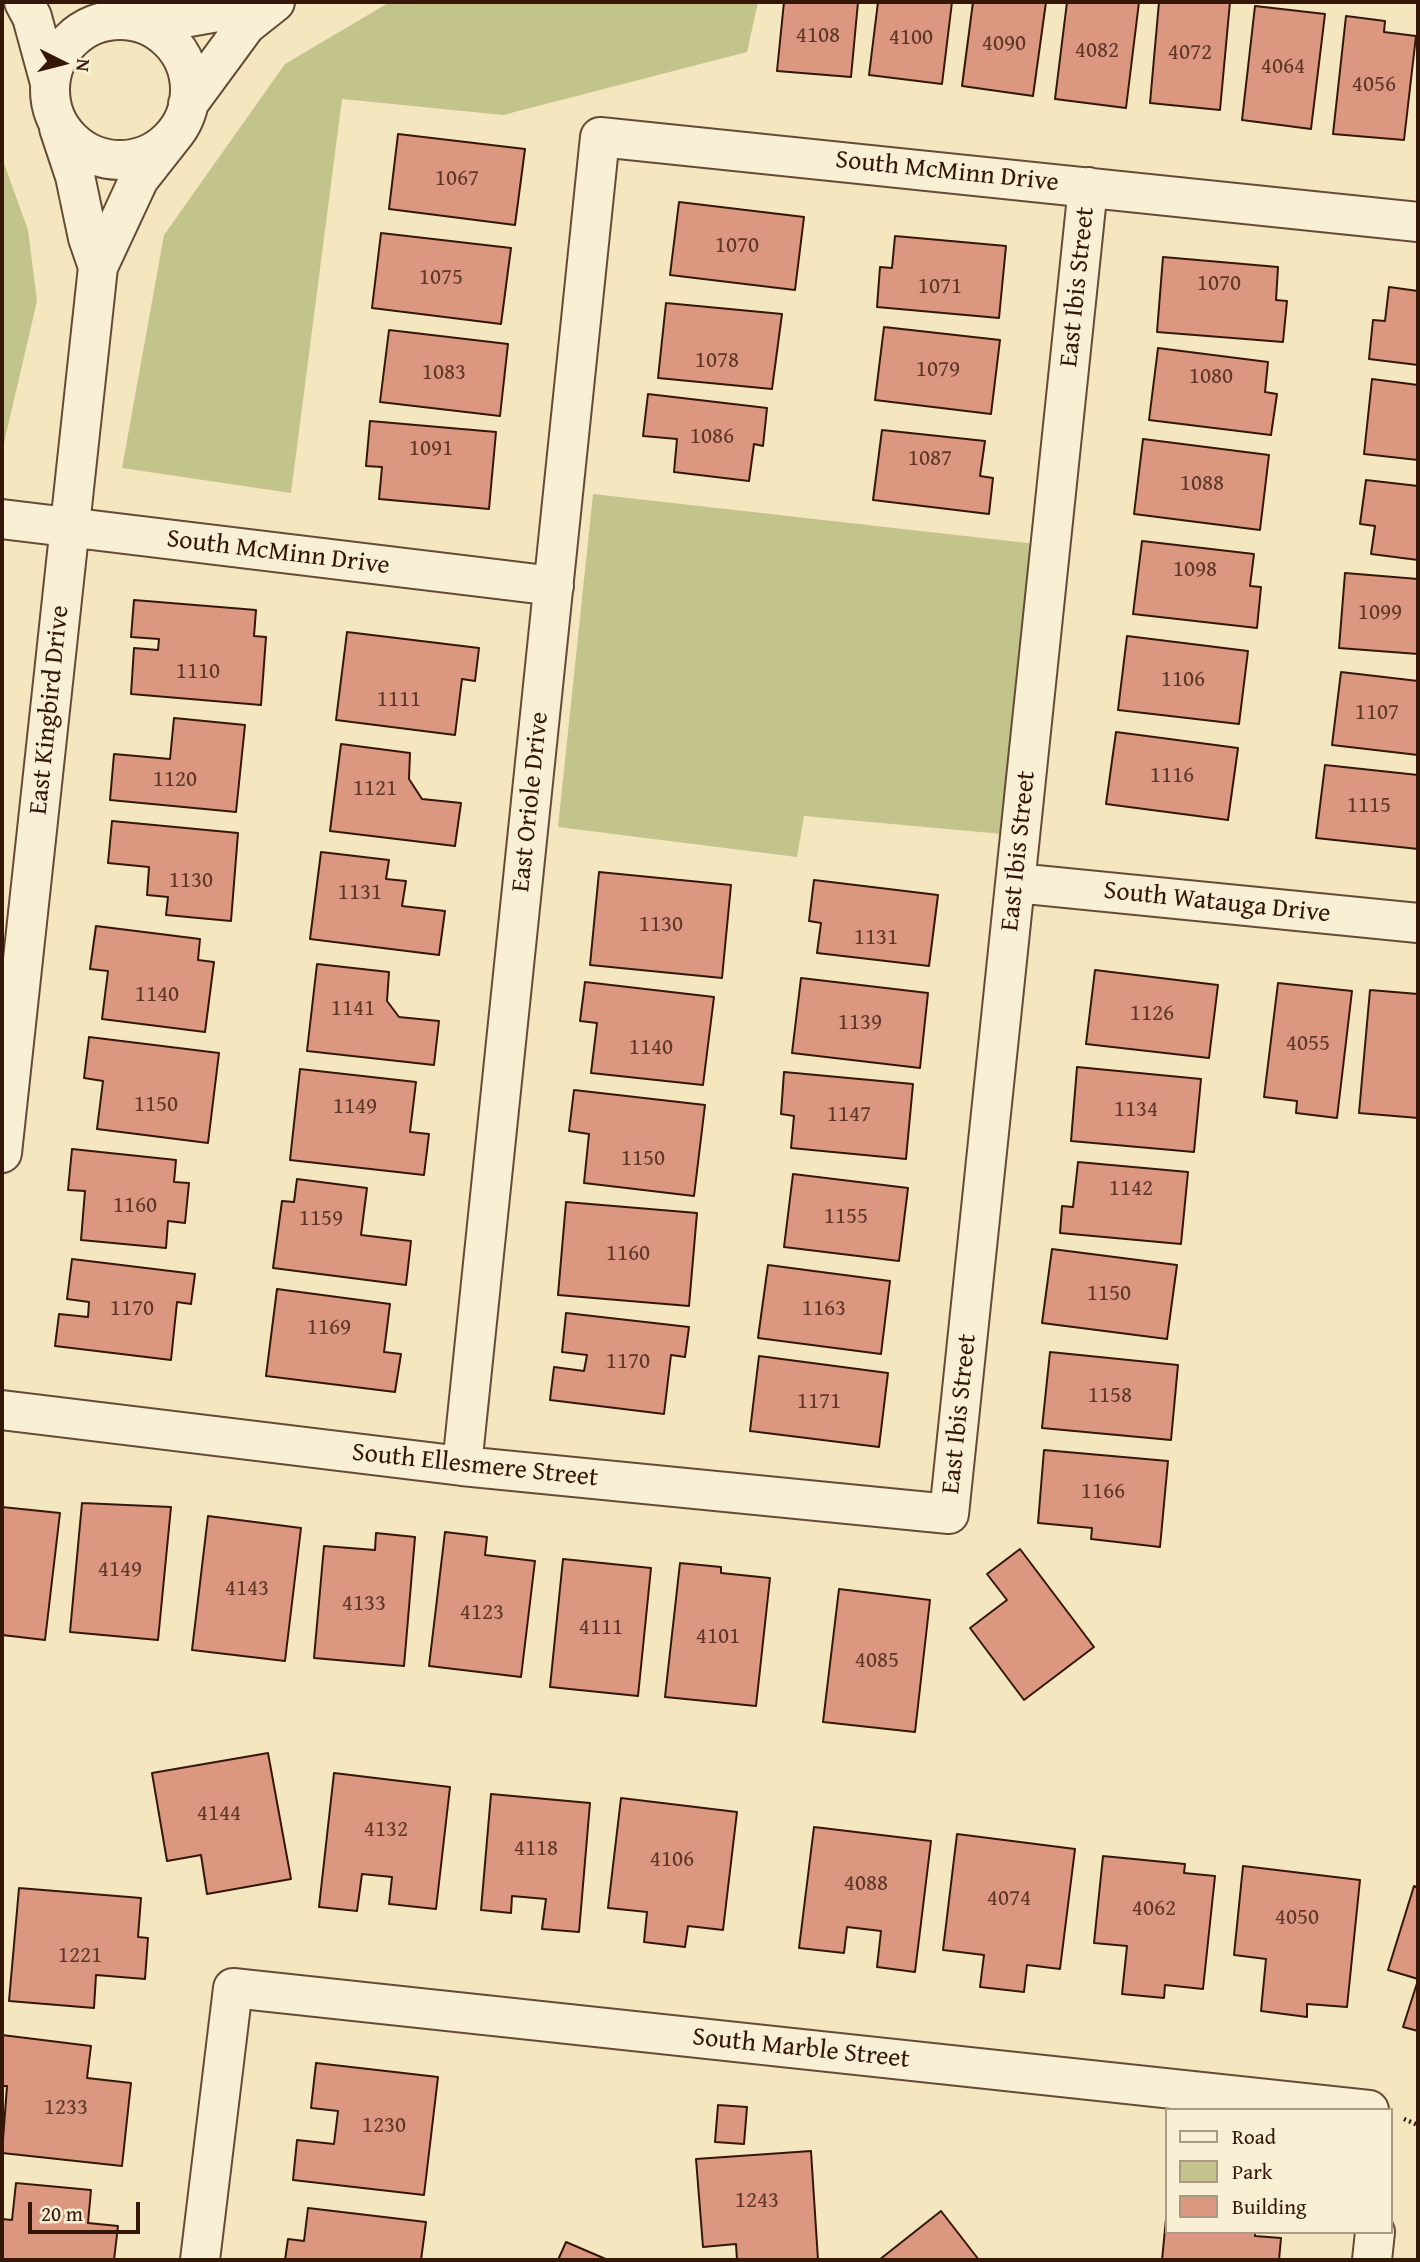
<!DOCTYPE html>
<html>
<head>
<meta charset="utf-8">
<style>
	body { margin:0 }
	#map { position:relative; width:1420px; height:2262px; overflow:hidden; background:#f4e7bf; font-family:"Gentium Book Plus",serif }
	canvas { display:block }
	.frame { position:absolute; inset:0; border:4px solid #341709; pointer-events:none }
	.legend { position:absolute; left:1165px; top:2108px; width:228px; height:126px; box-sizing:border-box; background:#f8efd5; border:2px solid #aa9983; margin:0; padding:9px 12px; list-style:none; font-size:21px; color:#341709 }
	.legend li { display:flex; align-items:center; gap:14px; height:35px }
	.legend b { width:35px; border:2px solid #aa9983 }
	.north { position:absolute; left:28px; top:28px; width:70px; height:70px; -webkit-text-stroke:5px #f8efd5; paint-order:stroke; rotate:96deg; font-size:19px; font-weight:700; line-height:28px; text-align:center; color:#341709 }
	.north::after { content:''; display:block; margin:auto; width:24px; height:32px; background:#341709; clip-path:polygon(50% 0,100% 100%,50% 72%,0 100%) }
	.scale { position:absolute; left:28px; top:2202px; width:112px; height:32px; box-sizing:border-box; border:4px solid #341709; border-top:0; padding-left:9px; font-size:21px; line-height:24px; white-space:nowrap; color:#341709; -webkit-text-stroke:5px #f8efd5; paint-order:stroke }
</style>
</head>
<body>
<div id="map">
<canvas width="1420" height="2262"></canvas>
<div class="frame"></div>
<ul class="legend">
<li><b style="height:9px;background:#f8efd5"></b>Road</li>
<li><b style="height:19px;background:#c3c38c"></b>Park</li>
<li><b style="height:19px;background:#dc9780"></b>Building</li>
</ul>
<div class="north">N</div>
<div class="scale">20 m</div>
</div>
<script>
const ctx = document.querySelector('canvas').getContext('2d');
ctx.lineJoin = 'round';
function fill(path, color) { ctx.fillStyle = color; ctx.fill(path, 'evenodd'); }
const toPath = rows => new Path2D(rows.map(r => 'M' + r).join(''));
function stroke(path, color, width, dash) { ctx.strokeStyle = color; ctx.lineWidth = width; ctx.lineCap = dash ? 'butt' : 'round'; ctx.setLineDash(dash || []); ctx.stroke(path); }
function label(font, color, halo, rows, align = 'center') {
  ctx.font = font + ' "Gentium Book Plus",serif'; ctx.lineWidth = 6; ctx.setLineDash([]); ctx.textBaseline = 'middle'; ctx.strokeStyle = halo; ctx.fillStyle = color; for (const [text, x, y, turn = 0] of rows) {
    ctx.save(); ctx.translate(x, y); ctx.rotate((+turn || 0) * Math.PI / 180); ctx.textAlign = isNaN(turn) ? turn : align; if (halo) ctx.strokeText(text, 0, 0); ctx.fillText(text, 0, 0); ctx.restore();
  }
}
const green = toPath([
	[390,2,758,2,747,52,503,115,342,99,291,493,122,468,164,235,285,64],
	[2,158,28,230,37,301,4,443],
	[593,494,1036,544,1002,834,804,816,797,857,558,827]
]);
const building = toPath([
	[784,2,858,2,851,77,777,71,784,2],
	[878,2,952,2,942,84,869,75,878,2],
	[973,2,1046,2,1033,96,962,86,973,2],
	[1067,2,1139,2,1126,108,1055,99,1067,2],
	[1159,2,1230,2,1220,110,1150,103,1159,2],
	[1255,6,1325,14,1311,129,1242,120,1255,6],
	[1346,16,1385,21,1384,32,1416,36,1404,140,1333,134,1346,16],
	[398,134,525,149,515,225,389,209,398,134],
	[679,202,804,217,795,290,670,275,679,202],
	[381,233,511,248,501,324,372,308,381,233],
	[895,236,1006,246,999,318,877,307,880,267,892,268,895,236],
	[1163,257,1278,267,1276,300,1287,301,1283,342,1157,332,1163,257],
	[1389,287,1418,291,1418,365,1369,359,1373,320,1385,321,1389,287],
	[666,303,782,314,772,389,658,378,666,303],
	[884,327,1000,340,991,414,875,400,884,327],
	[389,330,508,344,500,416,380,402,389,330],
	[1158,348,1268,362,1265,392,1277,394,1271,435,1149,420,1158,348],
	[1372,379,1418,385,1418,460,1364,454,1372,379],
	[648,394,767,408,763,446,754,444,749,481,674,472,677,439,643,436,648,394],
	[370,421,496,432,489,509,379,499,382,467,366,466,370,421],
	[882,430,985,441,980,476,993,478,989,514,873,500,882,430],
	[1143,439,1269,455,1260,530,1134,514,1143,439],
	[1366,480,1418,486,1418,560,1371,554,1375,526,1360,524,1366,480],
	[1142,541,1254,554,1250,586,1261,587,1257,628,1133,614,1142,541],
	[1345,573,1418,579,1418,654,1339,648,1345,573],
	[134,600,256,610,254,636,266,637,261,705,131,694,134,648,158,650,159,639,131,637,134,600],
	[347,632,479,648,475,681,462,679,455,735,336,720,347,632],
	[1127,636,1248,651,1239,724,1118,710,1127,636],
	[1341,672,1418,681,1418,755,1332,745,1341,672],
	[174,718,245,725,236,812,110,800,114,754,170,759,174,718],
	[1116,732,1238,748,1228,820,1106,804,1116,732],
	[341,744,410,753,409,779,422,799,461,803,455,846,330,831,341,744],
	[1325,765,1418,775,1418,849,1316,838,1325,765],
	[112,821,238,833,231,921,166,915,168,897,147,895,149,867,108,863,112,821],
	[321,852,389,860,386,879,406,881,402,906,445,911,439,955,310,939,321,852],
	[599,872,731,885,722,978,590,965,599,872],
	[814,880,938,895,929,966,817,953,821,923,809,921,814,880],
	[96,926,200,939,198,960,214,962,205,1032,102,1019,108,971,90,969,96,926],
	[317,964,389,972,387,1001,399,1017,439,1021,434,1065,307,1051,317,964],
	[1095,970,1218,985,1209,1058,1086,1044,1095,970],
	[801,978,928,993,920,1068,792,1053,801,978],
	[585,982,714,997,703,1085,591,1073,597,1023,580,1021,585,982],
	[1278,983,1352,991,1337,1118,1296,1113,1297,1101,1264,1097,1278,983],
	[1370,990,1418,994,1418,1118,1359,1113,1370,990],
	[89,1037,219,1053,208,1143,97,1129,103,1081,84,1078,89,1037],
	[1077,1067,1201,1079,1194,1152,1071,1141,1077,1067],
	[300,1069,416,1082,410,1132,429,1134,424,1175,290,1160,300,1069],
	[784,1072,913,1084,906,1159,791,1148,794,1116,781,1114,784,1072],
	[574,1090,705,1105,694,1196,584,1183,589,1134,569,1131,574,1090],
	[72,1149,176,1160,174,1182,189,1183,185,1223,168,1221,166,1248,81,1240,85,1191,68,1190,72,1149],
	[1078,1162,1188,1172,1181,1244,1060,1233,1062,1206,1073,1207,1078,1162],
	[793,1174,908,1188,899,1261,784,1247,793,1174],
	[297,1179,367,1188,361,1235,411,1241,406,1285,273,1268,282,1201,294,1202,297,1179],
	[566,1202,697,1213,689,1306,558,1295,566,1202],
	[1052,1249,1177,1265,1167,1339,1042,1323,1052,1249],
	[72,1259,195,1274,191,1304,177,1302,171,1360,55,1346,59,1314,88,1317,89,1302,67,1299,72,1259],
	[768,1265,890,1281,881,1354,758,1338,768,1265],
	[277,1289,390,1304,384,1352,401,1354,395,1392,266,1376,277,1289],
	[566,1313,689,1327,685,1357,671,1355,664,1414,550,1400,554,1367,584,1371,587,1355,562,1352,566,1313],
	[1050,1352,1178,1365,1171,1440,1042,1428,1050,1352],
	[759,1356,888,1373,879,1447,750,1431,759,1356],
	[1044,1450,1168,1461,1160,1547,1091,1539,1092,1528,1038,1523,1044,1450],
	[82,1503,171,1507,158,1640,70,1632,82,1503],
	[2,1507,60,1513,45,1640,2,1635,2,1507],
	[208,1516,301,1528,285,1661,192,1650,208,1516],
	[445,1532,487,1537,485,1555,535,1561,521,1677,429,1666,445,1532],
	[376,1533,415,1537,404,1666,314,1658,324,1546,375,1550,376,1533],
	[1020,1549,1094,1647,1024,1700,970,1628,1007,1600,987,1574,1020,1549],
	[563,1559,651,1568,638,1696,550,1687,563,1559],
	[680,1563,721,1567,721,1573,770,1578,756,1706,665,1697,680,1563],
	[839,1589,930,1600,915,1732,823,1722,839,1589],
	[268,1753,291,1879,207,1894,201,1855,167,1861,152,1773,268,1753],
	[334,1773,450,1787,436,1909,389,1904,392,1877,362,1874,357,1911,319,1907,334,1773],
	[491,1794,590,1803,579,1932,542,1929,546,1899,512,1896,511,1913,481,1910,491,1794],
	[621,1798,737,1812,723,1930,688,1926,685,1947,644,1942,647,1912,608,1908,621,1798],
	[814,1827,931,1841,915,1972,877,1967,881,1931,847,1927,844,1953,799,1948,814,1827],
	[957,1834,1075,1849,1060,1969,1027,1965,1024,1992,980,1987,984,1955,943,1950,957,1834],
	[1103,1856,1185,1864,1184,1873,1215,1876,1203,1989,1165,1985,1164,1998,1122,1994,1127,1946,1094,1943,1103,1856],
	[1243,1866,1360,1880,1347,2007,1307,2004,1307,2017,1261,2011,1266,1959,1234,1955,1243,1866],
	[1414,1886,1418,1888,1418,1979,1388,1970,1414,1886],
	[19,1888,141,1898,138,1937,148,1938,145,1979,96,1975,94,2008,9,2001,19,1888],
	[1418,1980,1418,2031,1403,2027,1418,1980],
	[2,2035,91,2046,87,2078,131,2083,122,2166,2,2153,7,2086,2,2086,2,2035],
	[316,2063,438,2077,424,2195,293,2180,297,2140,334,2144,338,2111,311,2108,316,2063],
	[718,2105,747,2107,744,2144,715,2142,718,2105],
	[811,2151,818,2260,737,2260,736,2244,703,2247,696,2159,811,2151],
	[16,2183,91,2190,88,2223,118,2226,114,2260,2,2260,2,2219,12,2220,16,2183],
	[308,2208,426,2222,421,2260,285,2260,288,2239,304,2241,308,2208],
	[941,2211,979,2260,879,2260,941,2211],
	[1166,2219,1166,2232,1255,2232,1255,2236,1281,2238,1279,2260,1162,2260,1166,2219],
	[566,2242,608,2260,558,2260,566,2242]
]);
const path = toPath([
	[1404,2119,1418,2125]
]);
const minor = toPath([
	[24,2,32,17,50,83],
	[131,20,178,19,223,11,249,2],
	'50 90a70 70 0 1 1 140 0a70 70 0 1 1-140 0Z',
	[188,104,246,25,275,2],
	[59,128,75,176,88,238,98,267],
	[2,519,554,586],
	[1016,883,1418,923],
	[2,1153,98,267,139,179,176,132],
	[2,1410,462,1466,949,1514,1088,187],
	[462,1466,600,137,1418,222],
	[200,2260,233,1988,1369,2110],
	[1372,2260,1375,2232]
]);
const numberNames = [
	["4108",818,36],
	["4100",911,38],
	["4090",1004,44],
	["4082",1097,51],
	["4072",1190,53],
	["4064",1283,67],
	["4056",1374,85],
	["1067",457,179],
	["1070",737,246],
	["1075",441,278],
	["1070",1219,284],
	["1071",940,287],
	["1078",717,361],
	["1079",938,370],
	["1083",444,373],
	["1080",1211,377],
	["1086",712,437],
	["1091",431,449],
	["1087",930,459],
	["1088",1202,484],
	["1098",1195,570],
	["1099",1380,613],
	["1110",198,672],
	["1106",1183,680],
	["1111",399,700],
	["1107",1377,713],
	["1116",1172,776],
	["1120",175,780],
	["1121",375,789],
	["1115",1369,806],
	["1130",191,881],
	["1131",360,893],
	["1130",661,925],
	["1131",876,938],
	["1140",157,995],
	["1141",353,1009],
	["1126",1152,1014],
	["1139",860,1023],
	["4055",1308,1044],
	["1140",651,1048],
	["1150",156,1105],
	["1149",355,1107],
	["1134",1136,1110],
	["1147",849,1115],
	["1150",643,1159],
	["1142",1131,1189],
	["1160",135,1206],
	["1155",846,1217],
	["1159",321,1219],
	["1160",628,1254],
	["1150",1109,1294],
	["1170",132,1309],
	["1163",824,1309],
	["1169",329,1328],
	["1170",628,1362],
	["1158",1110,1396],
	["1171",819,1402],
	["1166",1103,1492],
	["4149",120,1570],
	["4143",247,1589],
	["4133",364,1604],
	["4123",482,1613],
	["4111",601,1628],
	["4101",718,1637],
	["4085",877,1661],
	["4144",219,1814],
	["4132",386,1830],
	["4118",536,1849],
	["4106",672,1860],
	["4088",866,1884],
	["4074",1009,1899],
	["4062",1154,1909],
	["4050",1297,1918],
	["1221",80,1956],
	["1233",66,2108],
	["1230",384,2126],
	["1243",757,2201]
];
const streetNames = [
	["South McMinn Drive",947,172,6],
	["East Ibis Street",1078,287,-84],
	["South McMinn Drive",278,553,7],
	["East Kingbird Drive",50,710,-84],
	["East Oriole Drive",531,802,-84],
	["East Ibis Street",1019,851,-84],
	["South Watauga Drive",1217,903,6],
	["East Ibis Street",960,1414,-84],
	["South Ellesmere Street",475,1466,6],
	["South Marble Street",801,2049,6]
];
fill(green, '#c3c38c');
fill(building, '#dc9780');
stroke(building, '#341709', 2);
stroke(minor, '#644b36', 42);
stroke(path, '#341709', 4.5, [2, 3.5]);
stroke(minor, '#f8efd5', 38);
label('23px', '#5e3727', null, numberNames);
label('26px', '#341709', '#f8efd5', streetNames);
</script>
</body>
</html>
